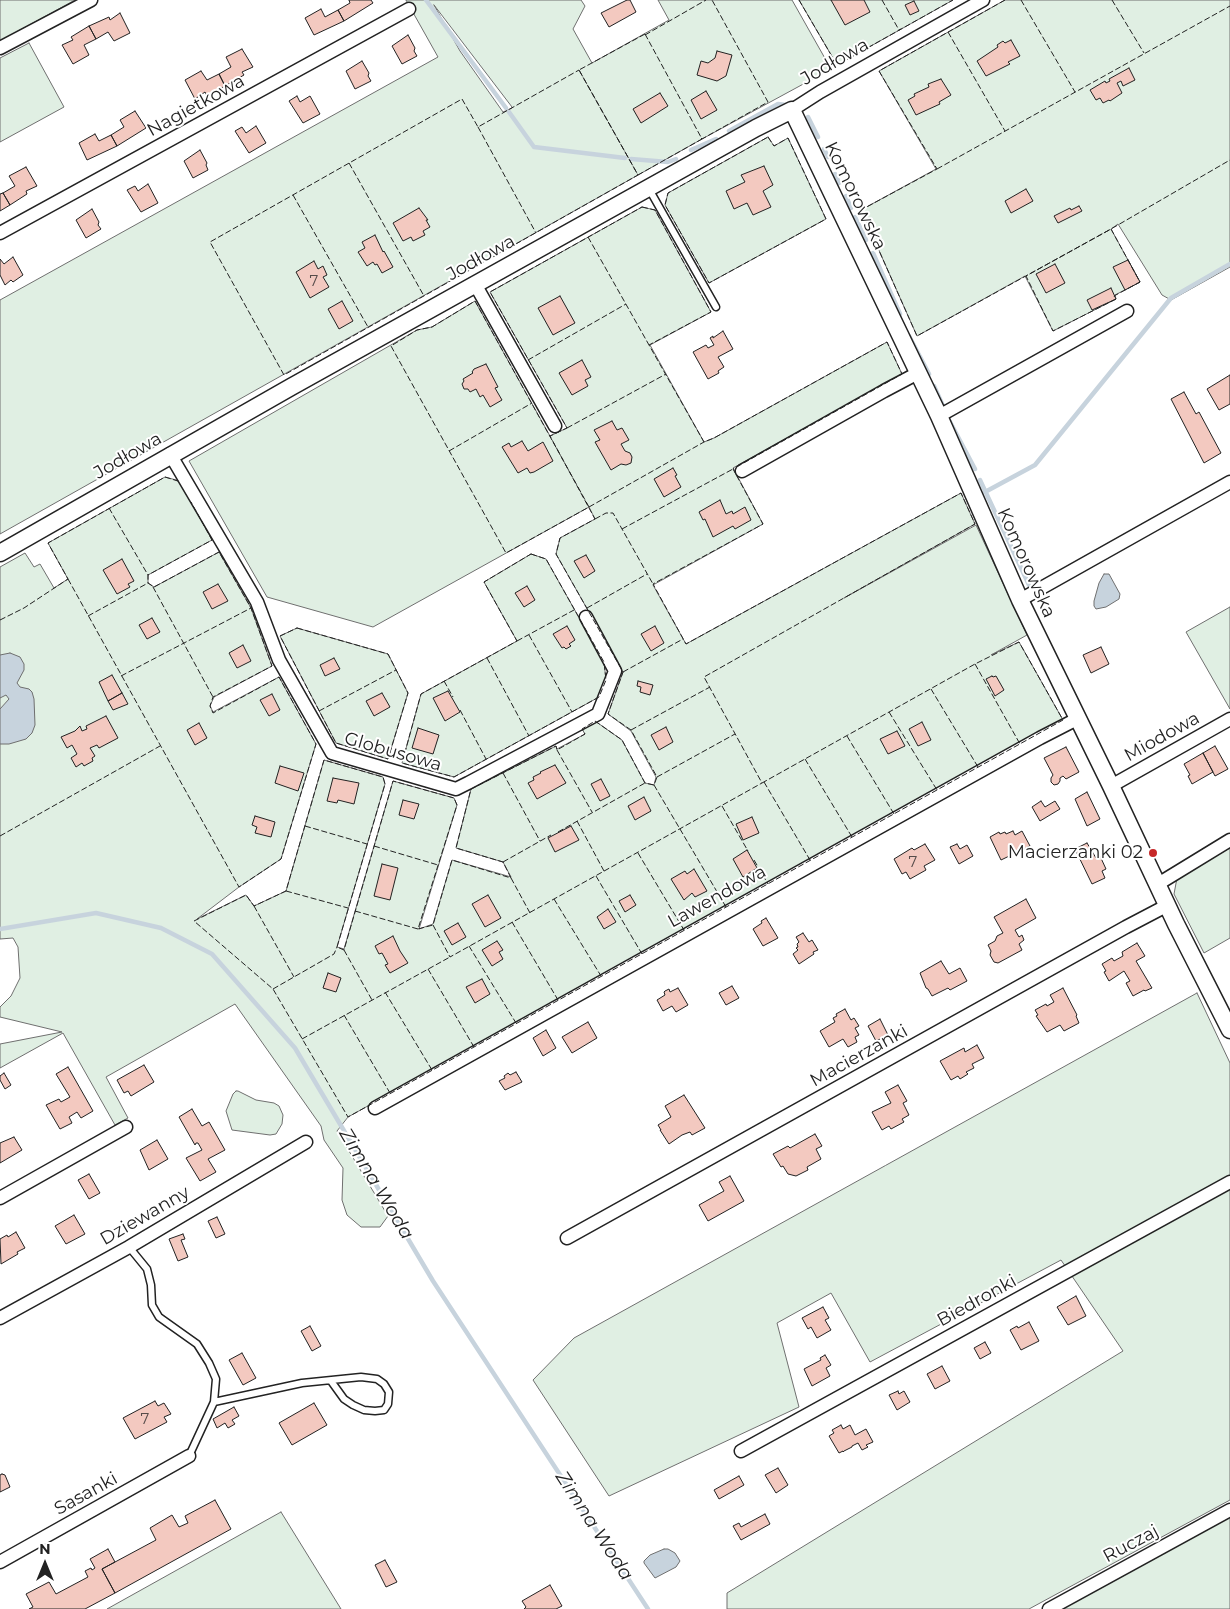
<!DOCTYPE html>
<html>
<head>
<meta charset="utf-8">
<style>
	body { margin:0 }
	#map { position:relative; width:1230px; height:1609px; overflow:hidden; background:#fff; font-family:Montserrat,sans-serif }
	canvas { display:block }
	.north { position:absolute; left:20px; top:1539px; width:50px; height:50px; -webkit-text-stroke:4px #fff; paint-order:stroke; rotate:0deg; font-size:14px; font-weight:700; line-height:20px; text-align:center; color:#222 }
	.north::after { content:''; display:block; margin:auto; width:18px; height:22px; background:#222; clip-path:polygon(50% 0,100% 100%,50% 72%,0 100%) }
</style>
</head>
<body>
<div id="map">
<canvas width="1230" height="1609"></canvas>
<div class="north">N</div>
</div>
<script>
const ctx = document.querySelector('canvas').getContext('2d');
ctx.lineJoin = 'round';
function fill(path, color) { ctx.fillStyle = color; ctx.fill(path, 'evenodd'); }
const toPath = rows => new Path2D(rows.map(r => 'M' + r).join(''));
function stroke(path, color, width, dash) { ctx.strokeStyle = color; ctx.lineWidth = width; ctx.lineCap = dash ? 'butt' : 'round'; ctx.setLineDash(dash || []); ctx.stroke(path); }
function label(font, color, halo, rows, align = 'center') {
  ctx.font = font + ' Montserrat,sans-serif'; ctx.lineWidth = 4; ctx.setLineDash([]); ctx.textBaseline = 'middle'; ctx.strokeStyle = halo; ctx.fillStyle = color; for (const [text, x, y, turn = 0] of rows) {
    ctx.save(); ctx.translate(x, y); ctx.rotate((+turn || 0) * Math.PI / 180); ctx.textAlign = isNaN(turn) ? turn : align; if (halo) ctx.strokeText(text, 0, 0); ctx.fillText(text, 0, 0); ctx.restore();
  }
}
const green = toPath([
	[0,0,75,0,0,41,0,0],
	[406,0,581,0,585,6,573,29,592,63,669,20,658,0,792,0,831,69,702,139,0,534,0,300,438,57,406,0],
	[434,5,512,107,512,108,503,112,460,51,434,5],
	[799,0,953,0,837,65,799,0],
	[1005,0,1230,0,1230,267,1171,300,1162,295,1118,224,1111,229,1140,282,1115,295,1116,299,1053,331,1025,276,917,336,861,210,936,169,879,71,1005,0],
	[29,43,64,107,0,142,0,58,29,43],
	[768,137,774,146,788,138,826,219,709,283,665,205,668,193,768,137],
	[642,207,655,210,711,312,650,345,704,442,714,438,887,342,902,374,733,468,763,524,653,585,686,644,961,493,975,524,844,598,976,525,1027,635,991,655,1019,642,1063,720,348,1117,337,1131,388,1216,380,1227,361,1227,347,1215,342,1200,343,1168,324,1140,321,1126,235,1004,106,1077,128,1118,115,1125,63,1033,0,1068,0,1044,62,1032,0,1017,0,1007,11,996,20,978,18,947,13,938,0,939,0,567,25,553,34,567,40,564,54,588,68,579,48,543,165,477,180,481,212,540,148,575,148,583,154,587,219,552,251,608,272,666,214,697,210,706,213,712,279,677,316,744,281,859,239,887,197,919,246,895,254,906,286,891,324,760,383,777,385,784,337,947,344,949,393,781,454,798,457,805,419,929,433,924,452,860,511,877,503,862,456,848,471,789,556,746,557,749,585,734,582,729,595,721,622,740,645,783,654,785,656,777,631,731,608,714,623,672,556,554,560,538,595,519,589,507,373,627,267,597,189,461,417,330,432,327,475,301,550,436,567,428,490,292,642,207],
	[531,554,546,559,604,662,606,680,599,697,454,777,402,763,421,694,517,641,484,582,531,554],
	[1230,607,1230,709,1186,632,1230,607],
	[297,628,388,654,408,693,388,759,336,743,280,636,297,628],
	[1230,848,1230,938,1204,953,1174,894,1177,878,1230,848],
	[1197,993,1230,1063,1230,1500,1029,1609,727,1609,727,1593,1123,1351,1061,1260,870,1362,831,1293,777,1323,799,1407,609,1496,533,1380,574,1338,1197,993],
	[236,1091,238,1091,256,1100,274,1103,279,1106,283,1115,282,1124,276,1134,270,1135,232,1130,226,1111,233,1094,236,1091],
	[281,1512,341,1609,107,1609,281,1512],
	[1230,1517,1230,1609,1061,1609,1230,1517]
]);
const water = toPath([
	[1104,574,1109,574,1120,594,1119,599,1106,607,1096,609,1094,606,1094,601,1099,583,1104,574],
	[10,653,20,657,24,664,24,670,17,683,20,687,29,689,32,692,34,699,35,725,32,733,26,739,9,744,0,744,0,709,9,699,6,695,0,698,0,655,10,653],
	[664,1549,668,1549,675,1553,680,1561,676,1567,655,1578,644,1563,644,1561,650,1555,664,1549]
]);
const stream = toPath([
	[426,0,506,108],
	[509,112,534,147,625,158],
	[808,117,818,137],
	[729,131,778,104,786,105],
	[824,149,828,157],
	[691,150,716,139],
	[631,159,668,162,676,159],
	[835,174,839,183],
	[846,196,851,208],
	[855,217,866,240],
	[873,253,900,314],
	[909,336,929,374],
	[934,386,943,406],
	[949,420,975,469],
	[980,480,1029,585],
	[985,492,1035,465,1171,298,1230,264],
	[0,929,96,913,161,928,212,954,295,1048,433,1281,648,1609]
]);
const building = toPath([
	[349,0,371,0,373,3,344,21,338,10,350,3,349,0],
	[627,0,630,0,636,12,609,27,601,13,627,0],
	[831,0,864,0,870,12,845,25,831,0],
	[914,1,919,11,910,15,905,5,914,1],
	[321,9,325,17,338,10,344,21,314,35,305,18,321,9],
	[120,13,130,33,114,41,108,32,96,39,89,26,109,17,110,20,120,13],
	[89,26,96,39,84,45,89,55,73,64,62,45,73,40,71,37,89,26],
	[408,35,415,48,414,51,417,56,402,64,392,46,408,35],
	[1011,40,1020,56,1008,62,1010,64,986,76,977,61,998,47,997,45,1003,41,1005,43,1011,40],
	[242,49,253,67,242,72,244,75,225,86,219,74,231,67,226,57,242,49],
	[717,51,732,55,726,76,717,81,697,75,701,61,708,63,715,58,717,51],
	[362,61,369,73,368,76,371,81,355,89,346,71,362,61],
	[1129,68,1135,80,1123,86,1121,81,1117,83,1122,93,1110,101,1109,100,1103,103,1100,98,1096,100,1090,90,1105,81,1106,83,1110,81,1109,79,1129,68],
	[201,71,207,80,219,74,225,86,207,96,205,92,195,99,185,80,201,71],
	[941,79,951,95,939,102,940,104,916,115,908,100,915,96,914,94,929,87,928,84,941,79],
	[706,91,717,110,701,119,691,100,706,91],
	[660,93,668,106,641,123,633,109,660,93],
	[297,96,300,102,310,96,320,114,303,123,289,101,297,96],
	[135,111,146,128,117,146,111,135,124,127,120,120,135,111],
	[256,126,266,143,249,153,235,131,242,127,246,133,256,126],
	[95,134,99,141,111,135,117,146,87,160,79,143,95,134],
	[200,150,207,163,206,165,208,170,193,178,184,161,200,150],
	[764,166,773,185,763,191,771,207,753,215,747,203,734,209,726,191,745,182,741,175,764,166],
	[26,167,37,186,26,191,27,194,10,205,3,193,15,186,9,176,26,167],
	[148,184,158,203,141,212,127,190,135,186,138,191,148,184],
	[1026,189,1033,201,1011,213,1005,201,1026,189],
	[3,193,10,205,0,211,0,194,3,193],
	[1079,206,1082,211,1058,223,1054,216,1070,208,1071,210,1079,206],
	[419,208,428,220,426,220,430,227,423,231,425,235,413,241,411,237,403,241,393,223,419,208],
	[92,209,99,222,98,225,101,229,86,238,76,220,92,209],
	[375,235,383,252,384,251,393,267,382,273,377,264,375,265,373,262,367,266,358,252,365,248,362,242,375,235],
	[13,257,23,275,13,282,11,280,5,285,0,275,0,259,4,264,13,257],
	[1128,260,1140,282,1125,290,1113,267,1128,260],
	[314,261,318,269,323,266,327,275,323,277,329,287,310,298,296,272,314,261],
	[1055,264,1065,283,1046,293,1036,274,1055,264],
	[1111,288,1116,299,1092,310,1087,300,1111,288],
	[560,296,575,323,553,335,538,308,560,296],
	[342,301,353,321,339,329,328,309,342,301],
	[723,331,733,349,718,357,724,367,718,371,719,373,708,379,693,352,706,345,708,348,714,345,710,338,713,336,713,338,723,331],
	[582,360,591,377,585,380,588,386,572,395,559,373,582,360],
	[486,364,498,387,495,388,502,400,490,407,483,395,480,397,476,389,470,392,468,389,464,389,462,384,464,381,463,379,473,373,472,372,474,369,486,364],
	[1230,375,1230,404,1219,410,1207,389,1230,375],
	[1184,392,1196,414,1199,412,1221,453,1204,463,1171,399,1184,392],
	[612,421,617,430,622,428,629,440,621,444,625,451,630,453,632,457,631,463,626,465,621,464,611,470,595,442,600,440,594,430,612,421],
	[522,441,528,451,543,442,553,461,534,472,530,473,527,468,518,473,502,447,509,443,511,447,522,441],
	[673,468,677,475,675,476,681,487,664,497,654,479,673,468],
	[720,500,726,514,732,511,733,514,745,507,751,520,735,529,733,526,713,537,705,519,703,520,699,512,720,500],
	[586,555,595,571,584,578,574,561,586,555],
	[122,559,134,581,128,584,130,587,117,594,103,570,122,559],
	[218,584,228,601,212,609,203,592,218,584],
	[527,586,535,600,524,607,515,593,527,586],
	[152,618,160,632,147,639,139,625,152,618],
	[567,626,575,640,569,644,571,646,566,649,564,647,562,648,553,634,567,626],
	[655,626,664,643,651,651,641,634,655,626],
	[243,645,251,661,237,668,229,653,243,645],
	[1101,647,1109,664,1091,673,1083,655,1101,647],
	[334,658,340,669,325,676,320,665,334,658],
	[112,675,122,693,108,701,99,682,112,675],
	[992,676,993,677,996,676,1004,690,995,696,986,679,992,676],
	[638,681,653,685,650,695,640,692,641,687,637,686,638,681],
	[448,691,460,712,445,721,433,698,448,691],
	[122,693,128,704,113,710,108,701,122,693],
	[382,693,390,707,374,716,366,701,382,693],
	[272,694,280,710,269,716,260,700,272,694],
	[106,716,118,738,99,748,97,745,90,748,95,756,92,758,93,761,84,766,82,763,76,767,71,758,77,754,72,745,67,748,61,737,75,731,80,726,82,731,87,729,86,726,106,716],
	[922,722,931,740,918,746,909,729,922,722],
	[199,723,207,738,195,745,187,730,199,723],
	[666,727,673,742,659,750,651,735,666,727],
	[418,728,439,735,433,754,412,748,418,728],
	[897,731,905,746,888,754,880,739,897,731],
	[1215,746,1228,769,1215,776,1203,753,1215,746],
	[1066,747,1079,772,1066,779,1063,776,1060,778,1060,781,1058,784,1054,785,1051,782,1051,778,1053,775,1044,758,1066,747],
	[1203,753,1213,772,1192,784,1188,776,1190,775,1184,764,1203,753],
	[555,765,566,783,537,799,528,783,534,780,533,777,541,773,540,772,555,765],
	[280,766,304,773,298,791,275,783,280,766],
	[333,778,359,783,354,804,338,800,337,803,327,801,333,778],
	[601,779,610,796,600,801,591,784,601,779],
	[1087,792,1100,819,1087,826,1075,799,1087,792],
	[644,797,651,811,635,820,628,806,644,797],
	[403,800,419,804,414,819,399,815,403,800],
	[1041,801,1045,807,1055,801,1060,809,1040,821,1032,807,1041,801],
	[255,816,275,822,271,837,255,833,257,827,252,825,255,816],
	[752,817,759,833,743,840,736,824,752,817],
	[571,826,579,840,555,852,548,838,571,826],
	[1013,831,1015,835,1022,831,1030,846,1001,860,990,837,999,832,1000,834,1005,832,1006,834,1013,831],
	[1087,843,1096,858,1100,856,1106,869,1102,871,1105,878,1092,884,1075,849,1087,843],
	[925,844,935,860,924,866,926,870,910,879,906,872,902,874,894,859,912,848,914,850,925,844],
	[957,844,960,849,967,845,973,856,959,864,950,847,957,844],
	[747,850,757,868,743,877,733,859,747,850],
	[382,864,398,868,390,900,374,896,382,864],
	[694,869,707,891,695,897,692,893,684,900,671,879,685,871,687,874,694,869],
	[488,895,501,918,485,927,472,904,488,895],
	[630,895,636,905,625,912,619,901,630,895],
	[1026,899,1036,918,1015,930,1019,937,1022,935,1024,940,1019,944,1022,950,998,963,994,962,990,955,991,951,988,945,995,941,997,936,1003,933,994,917,1026,899],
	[608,909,616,922,604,929,597,917,608,909],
	[766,918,778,938,763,946,753,929,762,923,761,921,766,918],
	[458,923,466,937,452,945,444,931,458,923],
	[803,933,809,942,812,940,818,950,813,952,814,954,799,964,793,954,798,950,796,948,798,947,797,944,799,942,796,937,803,933],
	[393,936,400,951,408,963,390,973,385,965,388,964,382,953,379,954,375,946,393,936],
	[497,941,503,950,499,952,503,959,492,966,482,950,497,941],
	[1137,943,1145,956,1136,961,1152,988,1145,991,1144,990,1133,996,1126,983,1130,981,1124,971,1109,981,1104,972,1106,971,1102,964,1112,958,1114,961,1123,956,1122,952,1137,943],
	[941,961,949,974,960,968,967,981,950,990,948,988,932,996,928,989,926,988,920,973,941,961],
	[328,973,341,978,336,992,323,988,328,973],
	[482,979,490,994,475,1003,466,987,482,979],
	[732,986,739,998,726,1005,719,993,732,986],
	[678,988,688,1005,676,1012,672,1006,663,1011,657,1000,665,995,664,992,665,991,669,989,670,992,678,988],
	[1063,988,1077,1015,1076,1016,1079,1023,1064,1031,1060,1025,1047,1032,1036,1016,1038,1015,1035,1010,1046,1004,1047,1006,1054,1002,1050,995,1063,988],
	[845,1009,851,1020,854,1018,859,1026,855,1028,859,1035,855,1037,857,1042,848,1047,843,1039,829,1047,820,1031,835,1022,833,1018,837,1016,836,1014,845,1009],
	[880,1019,888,1035,876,1041,868,1026,880,1019],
	[588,1022,597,1038,572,1053,562,1037,588,1022],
	[546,1030,556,1048,543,1056,533,1038,546,1030],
	[977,1045,984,1058,972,1064,974,1068,966,1072,968,1074,960,1079,958,1076,951,1080,940,1061,964,1048,965,1052,977,1045],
	[144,1065,154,1082,131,1096,128,1091,124,1093,117,1080,144,1065],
	[68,1067,93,1111,81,1118,77,1112,69,1117,72,1123,60,1129,46,1105,59,1099,61,1102,70,1097,56,1074,68,1067],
	[516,1072,522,1082,505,1090,499,1081,505,1078,504,1076,508,1073,510,1075,516,1072],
	[4,1073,11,1085,5,1089,0,1080,0,1076,4,1073],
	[898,1085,907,1101,903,1103,909,1115,902,1119,904,1122,891,1129,889,1126,882,1130,872,1112,891,1103,885,1092,898,1085],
	[684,1095,705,1128,692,1135,690,1132,682,1135,669,1144,660,1130,661,1130,658,1125,671,1117,665,1106,684,1095],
	[192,1109,202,1126,209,1122,225,1150,208,1159,216,1172,200,1181,186,1158,202,1150,198,1143,196,1143,195,1145,179,1117,192,1109],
	[815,1134,822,1146,816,1149,821,1159,807,1167,808,1170,796,1176,788,1174,783,1166,781,1167,773,1154,788,1146,790,1148,815,1134],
	[14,1137,22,1150,0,1163,0,1143,14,1137],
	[157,1140,168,1159,149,1170,140,1150,157,1140],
	[89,1174,100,1193,89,1199,78,1180,89,1174],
	[730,1176,744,1201,708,1221,699,1205,724,1191,719,1182,730,1176],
	[74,1215,85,1234,66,1244,55,1226,74,1215],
	[217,1217,225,1234,216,1238,208,1221,217,1217],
	[16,1232,25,1248,17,1252,18,1254,1,1264,0,1239,7,1235,8,1237,16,1232],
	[183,1234,185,1239,181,1240,188,1257,178,1261,169,1239,183,1234],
	[1076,1296,1086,1316,1068,1325,1057,1307,1076,1296],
	[823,1307,829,1318,825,1320,831,1330,817,1338,811,1327,808,1329,802,1318,823,1307],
	[1029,1322,1039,1341,1021,1350,1010,1330,1017,1326,1018,1328,1029,1322],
	[310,1326,321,1346,312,1351,301,1331,310,1326],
	[985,1342,991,1353,980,1359,974,1348,985,1342],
	[242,1353,256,1378,243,1385,229,1360,242,1353],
	[825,1355,831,1365,826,1368,830,1376,812,1386,804,1369,821,1360,820,1358,825,1355],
	[942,1366,950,1381,935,1389,927,1374,942,1366],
	[898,1391,899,1394,904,1391,910,1402,897,1410,889,1395,898,1391],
	[155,1401,158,1406,164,1403,171,1414,164,1417,167,1422,135,1439,123,1418,155,1401],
	[314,1403,327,1425,292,1445,279,1423,314,1403],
	[234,1407,239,1416,232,1420,235,1424,228,1428,225,1423,217,1428,213,1419,234,1407],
	[841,1425,843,1429,850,1425,855,1435,866,1429,873,1442,866,1445,868,1447,862,1450,858,1443,852,1446,852,1447,844,1451,843,1452,843,1451,839,1453,829,1436,834,1433,832,1430,841,1425],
	[778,1468,788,1485,776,1493,765,1475,778,1468],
	[2,1474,5,1475,10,1487,0,1492,0,1475,2,1474],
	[739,1476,744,1485,719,1499,714,1490,739,1476],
	[215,1500,231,1529,115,1593,102,1569,156,1540,150,1528,172,1515,179,1527,188,1523,185,1516,215,1500],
	[765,1514,770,1524,741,1540,733,1526,739,1523,741,1527,765,1514],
	[108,1549,115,1562,102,1569,115,1593,85,1609,29,1609,33,1607,26,1594,49,1582,56,1594,88,1577,85,1571,91,1568,92,1570,95,1568,90,1559,108,1549],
	[385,1560,397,1582,386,1587,375,1565,385,1560],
	[550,1585,562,1606,556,1609,524,1609,526,1607,522,1601,550,1585]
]);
const service = toPath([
	[649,189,716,307],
	[129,1247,147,1269,151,1285,152,1305,159,1317,197,1344,209,1363,216,1379,214,1402,189,1456],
	[214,1402,302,1383,361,1377,377,1379,384,1384,389,1392,388,1404,384,1410,375,1411,364,1410,353,1405,344,1399,331,1381]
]);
const minor = toPath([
	[0,48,91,0],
	[792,110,820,92,983,0],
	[0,233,409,9],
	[475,284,555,426],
	[939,416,1127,311],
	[170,454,257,602,279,660,332,753,456,789,468,783,598,714,615,671,586,617],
	[742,471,884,391,918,373],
	[1020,600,1230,482],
	[1111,786,1230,719],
	[1158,884,1230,840],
	[375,1108,1040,738,1077,719],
	[0,1198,126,1127],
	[567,1238,1126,927,1168,905],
	[0,1318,129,1247,306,1142],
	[741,1451,1230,1182],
	[0,1562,189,1456],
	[1049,1609,1230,1510]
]);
const tertiary = toPath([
	[0,553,291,387,756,128,792,110,939,416,1020,600,1111,786,1176,924,1230,1030]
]);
const fence = toPath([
	[799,0,837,65,953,0],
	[882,0,899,30,901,29],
	[1005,0,879,71,937,169,861,210,917,336,1111,229,1230,160],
	[1021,0,1075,92],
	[1112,0,1144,53],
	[948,32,1005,131],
	[645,34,702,139,638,175,579,70,645,34],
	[645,35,706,0],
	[579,70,638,175,284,375,210,242,462,99,478,127,579,70],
	[478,127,536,233],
	[768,137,774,146,788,138,826,219,709,283,665,205,668,193,768,137],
	[701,138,702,139,768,102,712,0],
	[349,163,424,296],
	[937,169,1230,6],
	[293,195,368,327],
	[642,207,655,210,711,312,649,345,704,442,714,438,887,342,902,374,733,469,763,524,653,584,686,644,961,493,975,524,704,677,762,783,975,664,1019,642,1063,720,348,1117,273,989,194,921,246,895,254,906,286,891,324,760,383,777,385,784,337,947,344,950,393,781,454,798,457,805,418,929,433,925,452,860,511,878,503,862,456,848,471,789,556,746,557,750,585,734,582,729,595,721,622,740,645,783,654,785,657,777,631,730,608,714,623,672,556,554,560,538,595,519,550,436,567,428,490,292,642,207],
	[1111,229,1140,282,1114,296,1116,299,1053,331,1026,276,1111,229],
	[588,237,649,345],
	[475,301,589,507,506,553,391,346,417,330,432,327,475,301],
	[528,360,626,304],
	[567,428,666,374],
	[449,451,532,403],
	[589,507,704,442],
	[109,508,148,575],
	[595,519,606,513,613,513,653,584],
	[622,529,733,469],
	[531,554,546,559,604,662,606,680,599,697,454,777,402,763,421,694,517,641,484,582,531,554],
	[68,579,239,887,281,859,316,744,279,677,213,713,210,706,213,697,272,666,251,608,219,552,154,587,148,583,148,575,212,540,191,502],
	[153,587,213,697],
	[587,608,647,574],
	[88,616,148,583],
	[0,620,24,608,68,579,48,543,165,477,181,482],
	[297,628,388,654,408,693,388,759,336,743,280,636,297,628],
	[529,635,572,712],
	[517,641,574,610],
	[487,658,529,736],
	[975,664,1020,744],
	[623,672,683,639],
	[121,676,251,608],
	[444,681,453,697],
	[931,689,978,767],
	[460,710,486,759],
	[319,711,396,670],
	[889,712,937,790],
	[631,730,710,687],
	[847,736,894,814],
	[557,750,592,812],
	[805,759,852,837],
	[503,773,540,841],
	[657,777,735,734],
	[764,782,810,860],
	[654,785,726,907],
	[722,806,748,851],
	[577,821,604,871],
	[305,826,367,844],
	[558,832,645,783],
	[0,836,160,746],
	[374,846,438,865],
	[638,853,684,930],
	[754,860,768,884],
	[503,862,551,835],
	[596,876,642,954],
	[511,878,530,913],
	[286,891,348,908],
	[554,899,601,976],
	[254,906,294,977],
	[355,911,418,929],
	[512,922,558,1000],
	[433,925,450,957,762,783],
	[469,946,516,1023],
	[344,950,372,1000],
	[428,969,474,1047],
	[273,989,334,954,337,947],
	[385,992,432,1070],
	[344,1015,390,1093],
	[302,1039,450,957]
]);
const markers = [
	[1153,853,5,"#c62828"]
];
const numberNames = [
	["7",314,282],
	["7",913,863],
	["7",145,1420]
];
const streetNames = [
	["Jodłowa",835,62,-30],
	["Nagietkowa",196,106,-29],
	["Komorowska",855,196,64],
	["Jodłowa",481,258,-29],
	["Jodłowa",128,456,-30],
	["Komorowska",1026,563,66],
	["Miodowa",1162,737,-29],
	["Globusowa",393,752,16],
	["Lawendowa",717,897,-29],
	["Macierzanki",859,1056,-29],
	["Dziewanny",145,1216,-30],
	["Biedronki",977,1301,-29],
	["Sasanki",86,1494,-29],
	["Ruczaj",1131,1544,-28]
];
const poiNames = [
	["Macierzanki 02",1143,853]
];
const waterNames = [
	["Zimna Woda",376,1184,59],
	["Zimna Woda",594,1526,57]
];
fill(green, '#e0efe3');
stroke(green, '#6f6f6f', 1);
fill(water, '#c7d3dd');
stroke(water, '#6f6f6f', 1);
stroke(stream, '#c7d3dd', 4.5);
fill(building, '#f3c9c0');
stroke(building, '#222', 1);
stroke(service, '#222', 9);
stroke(minor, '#222', 15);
stroke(tertiary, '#222', 19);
stroke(service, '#fff', 6);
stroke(minor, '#fff', 12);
stroke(tertiary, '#fff', 16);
stroke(fence, '#222', 1, [6, 2.5]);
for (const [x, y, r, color] of markers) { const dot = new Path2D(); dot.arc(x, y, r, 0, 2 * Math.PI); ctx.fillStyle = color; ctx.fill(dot); stroke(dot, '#fff', 2); }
label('15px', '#564c4a', null, numberNames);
label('18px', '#222', '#fff', streetNames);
label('18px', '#222', '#fff', poiNames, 'right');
label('italic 19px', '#222', '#fff', waterNames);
</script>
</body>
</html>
